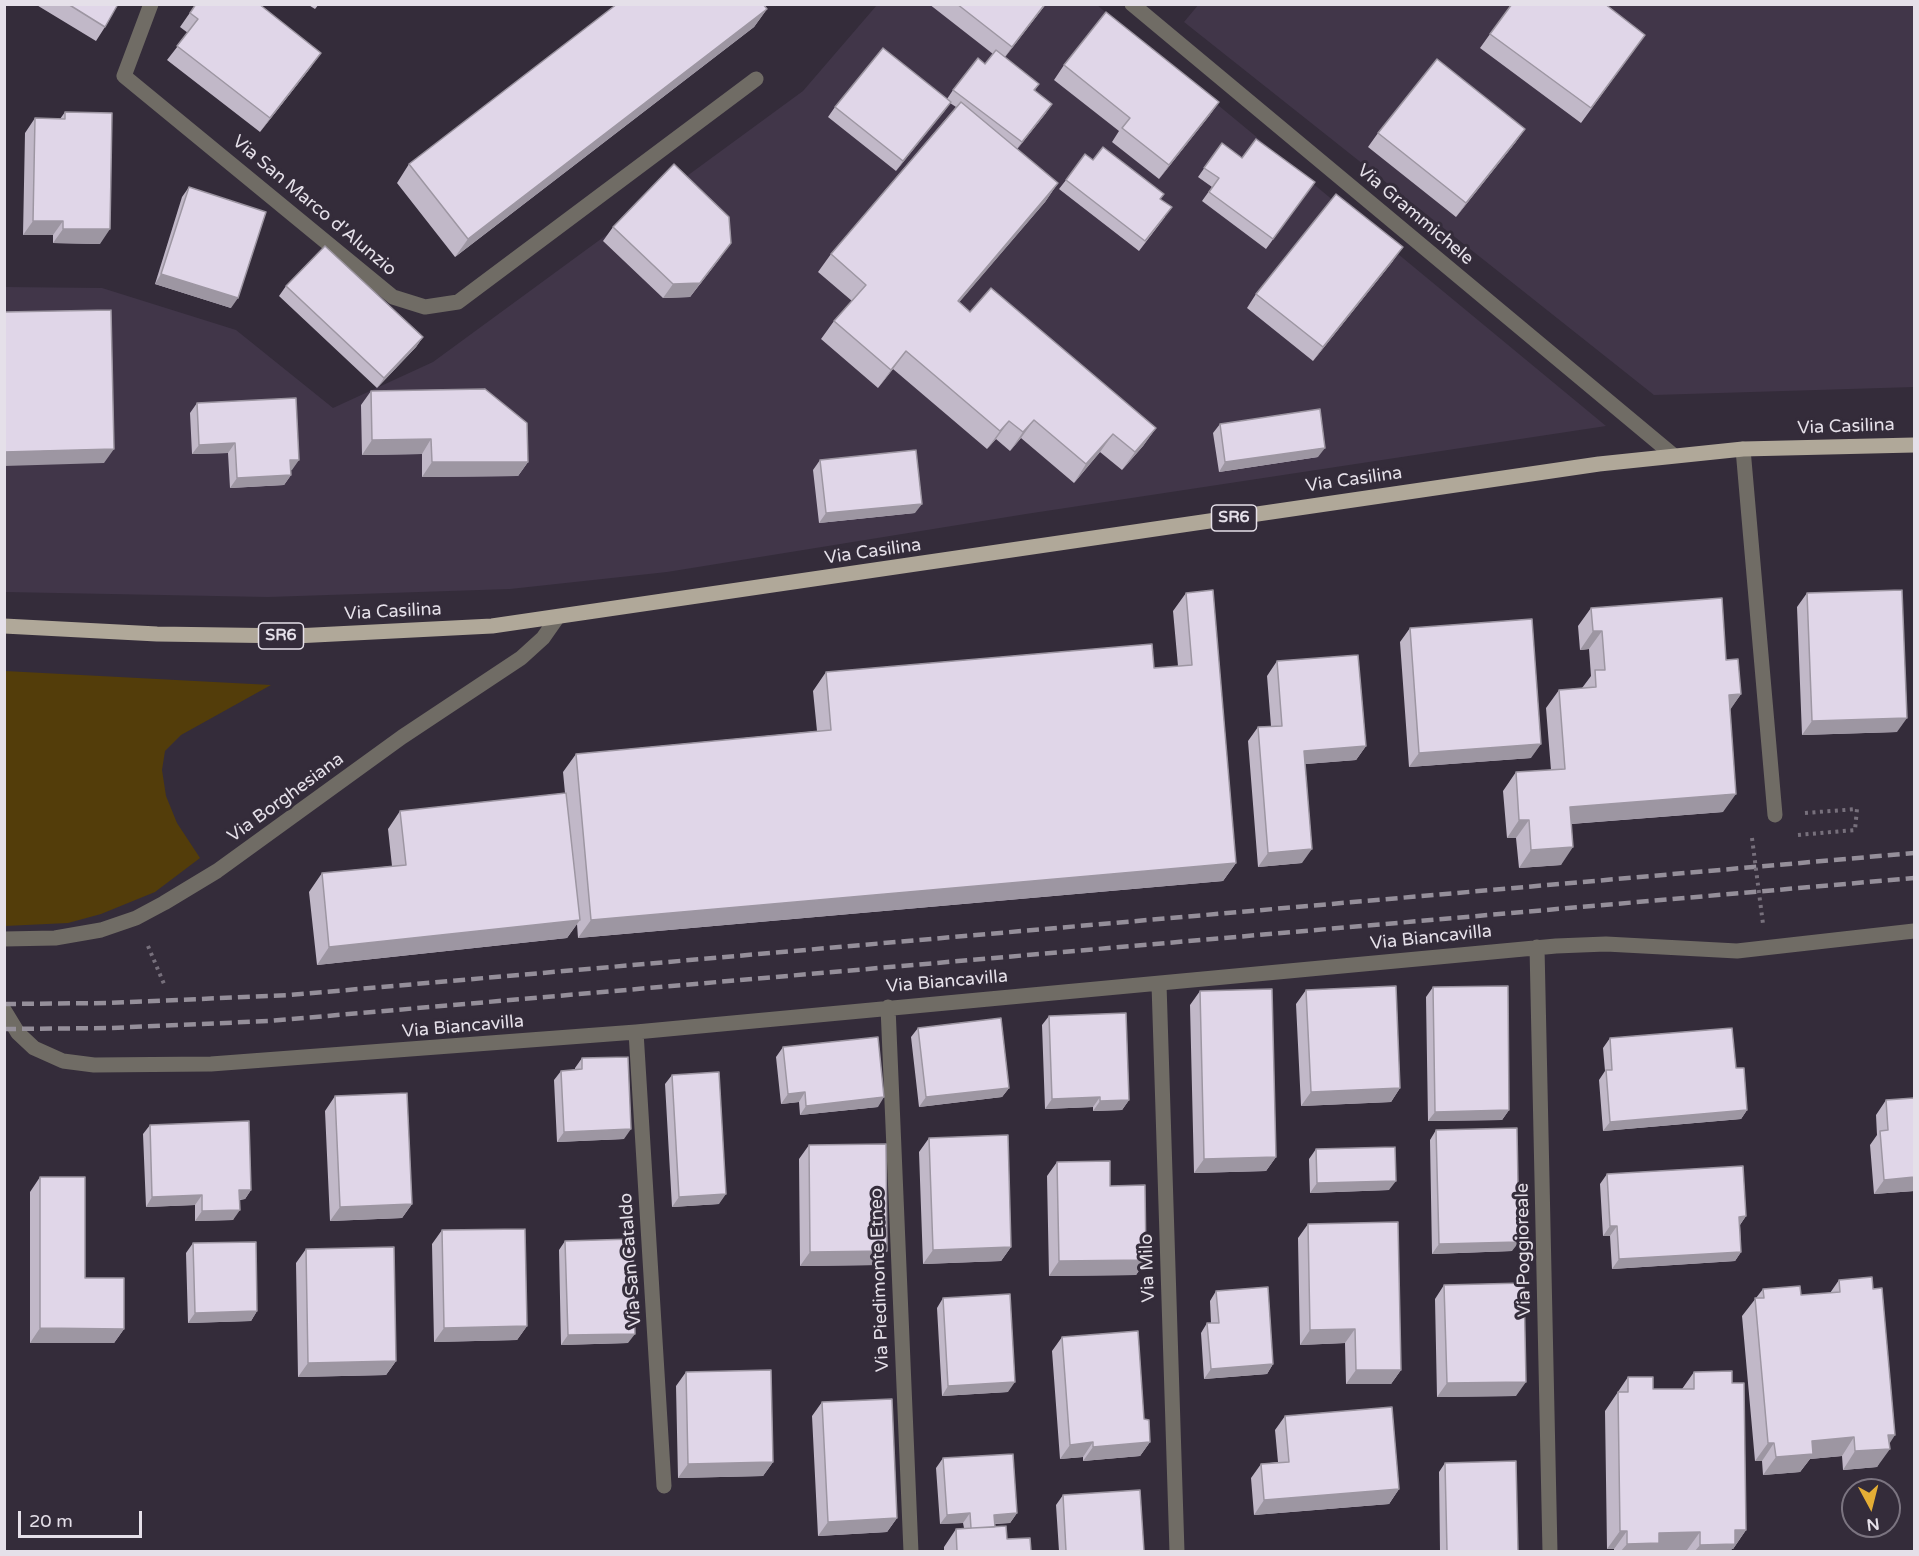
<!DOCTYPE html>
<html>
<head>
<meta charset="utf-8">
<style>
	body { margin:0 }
	#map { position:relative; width:1919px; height:1556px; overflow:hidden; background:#342c3a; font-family:"Varela Round",sans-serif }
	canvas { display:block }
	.frame { position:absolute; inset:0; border:6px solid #e5e0e9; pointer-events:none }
	.north { position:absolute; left:1841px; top:1478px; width:60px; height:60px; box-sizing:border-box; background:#342c3a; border:2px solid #7b7480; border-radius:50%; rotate:173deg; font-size:16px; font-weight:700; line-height:24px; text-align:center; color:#e5e0e9 }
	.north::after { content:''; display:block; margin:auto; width:21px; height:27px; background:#e4ae35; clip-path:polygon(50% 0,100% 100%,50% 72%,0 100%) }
	.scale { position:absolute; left:18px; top:1511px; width:124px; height:27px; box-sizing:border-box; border:3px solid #e5e0e9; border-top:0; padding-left:8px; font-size:18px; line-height:21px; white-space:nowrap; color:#e5e0e9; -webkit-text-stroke:4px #342c3a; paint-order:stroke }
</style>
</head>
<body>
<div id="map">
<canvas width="1919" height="1556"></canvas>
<div class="frame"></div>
<div class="north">N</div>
<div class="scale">20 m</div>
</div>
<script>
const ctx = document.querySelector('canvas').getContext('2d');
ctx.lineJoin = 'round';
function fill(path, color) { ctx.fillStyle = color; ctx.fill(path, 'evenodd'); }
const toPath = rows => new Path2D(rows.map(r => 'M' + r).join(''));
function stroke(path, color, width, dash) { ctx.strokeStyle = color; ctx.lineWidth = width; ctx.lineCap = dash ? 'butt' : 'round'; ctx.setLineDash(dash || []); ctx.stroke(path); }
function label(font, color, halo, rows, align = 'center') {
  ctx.font = font + ' "Varela Round",sans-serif'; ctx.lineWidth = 6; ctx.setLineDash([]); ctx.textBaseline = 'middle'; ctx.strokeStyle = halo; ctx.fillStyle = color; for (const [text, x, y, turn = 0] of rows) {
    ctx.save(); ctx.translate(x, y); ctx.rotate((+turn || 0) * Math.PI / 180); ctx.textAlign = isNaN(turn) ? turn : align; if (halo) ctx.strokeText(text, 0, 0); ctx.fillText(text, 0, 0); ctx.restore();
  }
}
const built = toPath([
	[1199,4,1914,5,1914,387,1654,395,1184,22],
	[877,5,1097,5,1606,426,1026,514,667,572,510,589,268,597,5,592,5,287,102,288,236,330,333,408,433,362,803,91]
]);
const green = toPath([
	[5,671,271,685,181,735,165,751,162,770,166,796,177,823,200,858,155,892,101,914,68,923,5,926]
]);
const path = toPath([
	[1798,835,1855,830,1857,809,1805,813],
	[148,946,164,984]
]);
const minor = toPath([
	[151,4,124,76,393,297,425,307,458,302,756,79],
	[1132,4,1673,455],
	[1743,449,1775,815],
	[4,939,55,938,101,930,136,918,164,903,217,871,402,737,521,658,543,638,557,618],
	[1537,947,1550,1552],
	[1159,984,1177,1552],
	[888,1007,911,1552],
	[4,1010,18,1033,34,1048,63,1061,94,1065,211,1064,636,1032,1556,946,1606,944,1737,951,1914,931],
	[636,1032,664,1486]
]);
const major = toPath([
	[4,626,157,634,295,636,492,626,1599,464,1743,449,1914,445]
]);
const rail = toPath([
	[4,1004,109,1003,290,995,1914,853],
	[4,1029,110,1028,269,1021,1914,878]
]);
const pathBridge = toPath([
	[1752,838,1763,924]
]);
const wall = toPath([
	[35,4,118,4,105,27,96,41],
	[196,4,311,67,260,132,167,60,188,33,180,27],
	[307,4,319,4,315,9],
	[929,4,1046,4,1005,57,1039,84,1035,90,1046,113,1017,149,1058,183,1045,202,959,302,970,312,1156,428,1143,446,1122,470,1100,452,1074,483,1021,438,1010,451,996,439,987,449,893,369,878,388,821,339,834,321,852,301,818,272,831,254,956,107,950,103,896,171,828,117,835,107,947,99,953,90,985,64,993,54],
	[767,9,754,27,455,257,397,183,409,164],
	[1490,34,1635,49,1581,123,1480,48],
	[1064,65,1219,102,1209,116,1159,179,1112,142,1119,131,1054,80],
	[65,112,100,244,53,243,53,235,23,235,25,133,35,118,60,119],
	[1525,129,1515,143,1456,217,1368,147,1378,133],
	[1222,143,1242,158,1315,182,1266,249,1202,201,1212,187,1198,177],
	[1093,160,1165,217,1139,251,1059,189,1066,180],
	[189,187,231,308,155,284,182,197],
	[613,227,721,257,690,297,663,298,603,241],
	[1393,261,1313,361,1247,308,1256,294],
	[286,286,423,337,416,347,377,388,279,296],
	[371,391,528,462,518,476,422,477,422,454,362,455,361,405],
	[197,403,292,470,291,470,291,475,284,485,230,488,228,453,192,454,190,413],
	[1220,424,1318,457,1219,472,1213,433],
	[820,460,915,513,819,523,813,470],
	[1186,593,1236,863,1223,881,578,938,577,924,567,938,317,965,309,892,322,873,392,866,388,829,400,811,565,793,563,772,576,754,817,731,813,691,826,672,1154,668,1178,666,1173,611],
	[1807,593,1897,732,1802,735,1797,607],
	[1591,608,1726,660,1741,694,1730,709,1723,812,1571,824,1561,865,1519,868,1516,838,1507,838,1503,791,1516,772,1551,770,1546,708,1559,690,1582,688,1591,676,1589,649,1580,650,1578,626],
	[1410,628,1531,758,1409,767,1400,642],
	[1277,661,1366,746,1356,760,1305,764,1302,863,1258,867,1248,741,1258,727,1271,726,1267,676],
	[1433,987,1509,1110,1502,1120,1428,1121,1426,997],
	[1306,990,1400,1088,1391,1102,1301,1106,1296,1004],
	[1200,991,1276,1157,1266,1171,1194,1173,1190,1005],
	[1049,1016,1129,1100,1122,1110,1093,1111,1093,1107,1045,1109,1042,1025],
	[918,1028,1009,1088,1002,1097,919,1107,911,1037],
	[1610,1038,1736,1068,1747,1110,1741,1119,1603,1131,1599,1080,1605,1071,1603,1048],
	[783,1047,878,1107,800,1115,799,1102,781,1104,776,1057],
	[582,1058,624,1139,557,1142,554,1080,561,1071,575,1070,575,1068],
	[672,1075,719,1204,672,1207,665,1084],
	[335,1096,412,1204,402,1218,330,1221,325,1111],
	[1914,1098,1914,1191,1874,1194,1870,1145,1877,1135,1876,1115,1886,1100],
	[150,1125,251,1190,245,1199,240,1200,233,1220,195,1221,195,1205,146,1207,143,1134],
	[1436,1130,1512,1251,1432,1254,1430,1140],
	[929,1138,1011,1247,1001,1261,923,1264,919,1152],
	[809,1145,877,1265,800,1266,799,1159],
	[1316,1149,1389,1190,1310,1193,1309,1159],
	[1057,1162,1110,1186,1146,1260,1136,1275,1049,1276,1047,1176],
	[1607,1174,1746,1216,1740,1225,1741,1252,1735,1261,1612,1269,1610,1236,1603,1236,1600,1184],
	[40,1177,85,1278,124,1329,114,1343,30,1343,30,1192],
	[1308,1224,1401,1370,1391,1384,1346,1384,1345,1343,1300,1345,1298,1238],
	[442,1230,527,1326,517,1340,434,1342,432,1244],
	[565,1241,628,1343,561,1345,559,1250],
	[193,1243,257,1311,251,1321,188,1323,186,1253],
	[306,1249,396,1361,386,1375,298,1377,296,1263],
	[1839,1280,1889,1444,1877,1467,1843,1470,1842,1456,1810,1459,1800,1472,1763,1475,1762,1461,1755,1461,1742,1316,1763,1289,1801,1295,1830,1293],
	[1444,1285,1516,1396,1437,1397,1435,1299],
	[1216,1291,1273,1364,1267,1374,1204,1379,1201,1333,1207,1323,1211,1323,1210,1301],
	[943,1298,1008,1392,942,1396,937,1308],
	[1062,1337,1144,1419,1150,1442,1140,1456,1083,1461,1083,1457,1060,1459,1052,1351],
	[686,1372,773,1462,763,1476,678,1478,676,1386],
	[1694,1372,1732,1383,1746,1530,1733,1549,1732,1549,1730,1551,1687,1551,1687,1550,1614,1551,1614,1549,1607,1549,1605,1411,1628,1377,1653,1389,1682,1389],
	[822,1402,897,1518,887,1532,818,1536,812,1416],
	[1285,1416,1399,1489,1389,1504,1254,1515,1251,1478,1261,1464,1278,1462,1275,1430],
	[943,1458,1017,1513,1010,1523,995,1524,995,1527,1007,1539,1031,1551,944,1551,944,1547,956,1529,964,1528,963,1523,940,1524,936,1468],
	[1445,1463,1518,1551,1440,1551,1439,1472],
	[1063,1495,1144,1551,1059,1551,1056,1505]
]);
const shadedWall = toPath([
	[1045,4,1046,4,1002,61,1012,47],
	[767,9,754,27,455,257,468,239],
	[321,53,311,67,260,132,270,118],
	[951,102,944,112,896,171,903,161],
	[1219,102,1209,116,1159,179,1169,165],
	[1052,104,1046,113,1015,152,1022,142],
	[1525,129,1515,143,1456,217,1466,203],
	[1058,183,1045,202,945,319,958,301],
	[33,221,63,221,53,235,23,235],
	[63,229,110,229,100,244,53,243],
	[731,243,690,297,663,298,673,284],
	[1403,247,1393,261,1313,361,1323,347],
	[161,274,238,298,231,308,155,284],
	[423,337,416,347,377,388,384,378],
	[906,351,893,369,878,388,891,370],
	[1034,420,1021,438,1010,451,1023,432],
	[1009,421,996,439,987,449,1000,431],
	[1156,428,1143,446,1122,470,1135,452],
	[1113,434,1100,452,1074,483,1086,464],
	[431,439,422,454,362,455,372,440],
	[235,443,228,453,192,454,199,445],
	[1325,448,1318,457,1219,472,1225,462],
	[114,449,104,463,4,466,4,452],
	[290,460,299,460,292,470,284,470],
	[432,462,528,462,518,476,422,477],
	[291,475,284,485,230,488,237,478],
	[922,504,915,513,819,523,826,513],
	[1593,631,1602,631,1589,649,1580,650],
	[1741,694,1728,713,1729,695],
	[1907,718,1897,732,1802,735,1812,721],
	[1541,744,1531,758,1409,767,1419,753],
	[1366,746,1356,760,1294,765,1304,751],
	[1736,794,1723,812,1557,825,1570,807],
	[1519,820,1529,820,1516,838,1507,838],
	[1573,847,1561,865,1519,868,1531,850],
	[1312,849,1302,863,1258,867,1268,853],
	[1236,863,1223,881,578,938,591,920],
	[580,920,567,938,317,965,329,947],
	[1009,1088,1002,1097,919,1107,926,1097],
	[1400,1088,1391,1102,1301,1106,1311,1092],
	[805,1092,799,1102,781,1104,788,1094],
	[884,1097,878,1107,800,1115,806,1106],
	[1100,1097,1093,1107,1045,1109,1052,1099],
	[1129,1100,1122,1110,1093,1111,1100,1101],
	[1509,1110,1502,1120,1428,1121,1435,1112],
	[1747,1110,1741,1119,1603,1131,1610,1122],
	[631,1129,624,1139,557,1142,564,1132],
	[1276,1157,1266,1171,1194,1173,1204,1159],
	[1914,1177,1914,1191,1874,1194,1884,1180],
	[1396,1181,1389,1190,1310,1193,1317,1183],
	[239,1190,251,1190,245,1199,233,1200],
	[726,1194,719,1204,672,1207,679,1197],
	[202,1195,195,1205,146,1207,152,1197],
	[412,1204,402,1218,330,1221,340,1207],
	[240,1210,233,1220,195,1221,202,1211],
	[1746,1216,1739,1226,1739,1217],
	[1610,1226,1617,1226,1610,1236,1603,1236],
	[1519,1242,1512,1251,1432,1254,1439,1244],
	[1011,1247,1001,1261,923,1264,933,1250],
	[887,1251,877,1265,800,1266,810,1252],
	[1741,1252,1735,1261,1612,1269,1619,1259],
	[1146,1260,1136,1275,1049,1276,1059,1261],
	[257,1311,251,1321,188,1323,195,1313],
	[527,1326,517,1340,434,1342,444,1328],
	[40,1328,124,1329,114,1343,30,1343],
	[1355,1329,1345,1343,1300,1345,1310,1330],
	[635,1334,628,1343,561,1345,568,1335],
	[396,1361,386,1375,298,1377,308,1363],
	[1273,1364,1267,1374,1204,1379,1211,1369],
	[1356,1370,1401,1370,1391,1384,1346,1384],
	[1015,1382,1008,1392,942,1396,948,1386],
	[1526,1382,1516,1396,1437,1397,1447,1383],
	[1888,1435,1895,1435,1886,1449,1890,1449,1877,1467,1843,1470,1855,1451],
	[1854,1437,1842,1456,1810,1459,1800,1472,1763,1475,1776,1457,1812,1441],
	[1093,1442,1083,1457,1060,1459,1070,1445],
	[1150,1442,1140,1456,1083,1461,1093,1447],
	[1768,1443,1774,1443,1762,1461,1755,1461],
	[773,1462,763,1476,678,1478,688,1464],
	[1399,1489,1389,1504,1254,1515,1264,1500],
	[970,1513,963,1523,940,1524,947,1515],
	[1017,1513,1010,1523,987,1524,994,1515],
	[897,1518,887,1532,818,1536,828,1522],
	[1735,1530,1746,1530,1733,1549,1732,1549,1730,1551,1695,1551,1700,1545],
	[1620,1531,1627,1531,1614,1549,1607,1549],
	[1700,1532,1687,1550,1621,1551,1627,1544,1659,1533]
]);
const building = toPath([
	[68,4,118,4,105,27,68,4],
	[196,4,259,4,321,53,270,118,177,46,198,19,190,13,196,4],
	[617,4,763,4,767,9,468,239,409,164,617,4],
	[957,4,1045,4,1012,47,957,4],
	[1512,4,1605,4,1645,35,1591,108,1490,34,1512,4],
	[1106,12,1219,102,1169,165,1122,128,1130,118,1064,65,1106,12],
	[883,48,951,102,903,161,835,107,883,48],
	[996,50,1039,84,1034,90,1052,104,1022,142,953,90,978,58,985,64,996,50],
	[1437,59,1525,129,1466,203,1378,133,1437,59],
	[961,102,1058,183,958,301,970,312,991,288,1156,428,1135,452,1113,434,1086,464,1034,420,1023,432,1009,421,1000,431,906,351,891,370,834,321,866,285,831,254,961,102],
	[65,112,112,113,110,229,63,229,63,221,33,221,35,118,65,119,65,112],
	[1256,139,1315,182,1273,239,1209,192,1219,178,1204,168,1222,143,1242,158,1256,139],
	[1103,147,1164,194,1160,199,1172,207,1145,241,1066,180,1085,154,1093,160,1103,147],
	[674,164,729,217,731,243,700,283,673,284,613,227,674,164],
	[189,187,266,212,238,298,161,274,189,187],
	[1336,194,1403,247,1323,347,1256,294,1336,194],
	[325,246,423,337,384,378,286,286,325,246],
	[111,310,114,449,4,452,4,312,111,310],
	[485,389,527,423,528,462,432,462,431,439,372,440,371,391,485,389],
	[296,398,299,460,290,460,291,475,237,478,235,443,199,445,197,403,296,398],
	[1320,409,1325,448,1225,462,1220,424,1320,409],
	[916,450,922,504,826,513,820,460,916,450],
	[1213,590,1236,863,591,920,576,754,831,730,826,672,1152,644,1154,668,1192,665,1186,593,1213,590],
	[1902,590,1907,718,1812,721,1807,593,1902,590],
	[1722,598,1726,660,1738,659,1741,694,1729,695,1736,794,1570,807,1573,847,1531,850,1529,820,1519,820,1516,772,1565,769,1559,690,1596,687,1595,670,1605,670,1602,631,1593,631,1591,608,1722,598],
	[1532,619,1541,744,1419,753,1410,628,1532,619],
	[1358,655,1366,746,1304,751,1312,849,1268,853,1258,727,1282,726,1277,661,1358,655],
	[566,793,580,920,329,947,322,873,406,865,400,811,566,793],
	[1396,986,1400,1088,1311,1092,1306,990,1396,986],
	[1508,986,1509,1110,1435,1112,1433,987,1508,986],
	[1272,989,1276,1157,1204,1159,1200,991,1272,989],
	[1126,1013,1129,1100,1100,1101,1100,1097,1052,1099,1049,1016,1126,1013],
	[1001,1018,1009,1088,926,1097,918,1028,1001,1018],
	[1732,1028,1736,1068,1744,1068,1747,1110,1610,1122,1606,1070,1612,1070,1610,1038,1732,1028],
	[878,1037,884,1097,806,1106,805,1092,788,1094,783,1047,878,1037],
	[628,1057,631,1129,564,1132,561,1071,582,1069,582,1058,628,1057],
	[719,1072,726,1194,679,1197,672,1075,719,1072],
	[407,1093,412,1204,340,1207,335,1096,407,1093],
	[1914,1098,1914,1177,1884,1180,1880,1131,1888,1130,1886,1100,1914,1098],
	[249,1121,251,1190,239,1190,240,1210,202,1211,202,1195,152,1197,150,1125,249,1121],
	[1517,1128,1519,1242,1439,1244,1436,1130,1517,1128],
	[1008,1135,1011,1247,933,1250,929,1138,1008,1135],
	[886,1144,887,1251,810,1252,809,1145,886,1144],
	[1395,1147,1396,1181,1317,1183,1316,1149,1395,1147],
	[1110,1161,1110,1186,1145,1185,1146,1260,1059,1261,1057,1162,1110,1161],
	[1743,1166,1746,1216,1739,1217,1741,1252,1619,1259,1617,1226,1610,1226,1607,1174,1743,1166],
	[40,1177,85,1177,85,1278,124,1278,124,1329,40,1328,40,1177],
	[1398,1222,1401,1370,1356,1370,1355,1329,1310,1330,1308,1224,1398,1222],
	[525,1229,527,1326,444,1328,442,1230,525,1229],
	[633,1239,635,1334,568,1335,565,1241,633,1239],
	[256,1242,257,1311,195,1313,193,1243,256,1242],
	[394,1247,396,1361,308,1363,306,1249,394,1247],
	[1872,1277,1873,1289,1882,1288,1895,1435,1888,1435,1890,1449,1855,1451,1854,1437,1812,1441,1813,1454,1776,1457,1774,1443,1768,1443,1755,1298,1764,1298,1763,1289,1800,1286,1801,1295,1840,1292,1839,1280,1872,1277],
	[1524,1283,1526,1382,1447,1383,1444,1285,1524,1283],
	[1268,1287,1273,1364,1211,1369,1207,1323,1219,1323,1216,1291,1268,1287],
	[1010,1294,1015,1382,948,1386,943,1298,1010,1294],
	[1138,1331,1144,1419,1149,1420,1150,1442,1093,1447,1093,1442,1070,1445,1062,1337,1138,1331],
	[771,1370,773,1462,688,1464,686,1372,771,1370],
	[1732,1371,1732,1383,1744,1383,1746,1530,1735,1530,1735,1544,1700,1545,1700,1532,1659,1533,1659,1543,1627,1544,1627,1531,1620,1531,1618,1392,1628,1392,1628,1377,1653,1377,1653,1389,1694,1389,1694,1372,1732,1371],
	[892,1399,897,1518,828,1522,822,1402,892,1399],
	[1392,1407,1399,1489,1264,1500,1261,1464,1289,1462,1285,1416,1392,1407],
	[1013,1454,1017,1513,994,1515,995,1527,971,1528,970,1513,947,1515,943,1458,1013,1454],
	[1516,1461,1518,1551,1447,1551,1445,1463,1516,1461],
	[1140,1490,1144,1551,1066,1551,1063,1495,1140,1490],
	[1006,1526,1007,1539,1030,1538,1031,1551,957,1551,956,1529,1006,1526]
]);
const shields = [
	[1234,518,45],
	[281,636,45]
];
const shieldNames = [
	["SR6",1234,518],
	["SR6",281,636]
];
const streetNames = [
	["Via San Marco d'Alunzio",314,206,40],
	["Via Grammichele",1415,215,40],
	["Via Casilina",1846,427,-2],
	["Via Casilina",1354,480,-8],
	["Via Casilina",873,552,-8],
	["Via Casilina",393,612,-3],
	["Via Borghesiana",286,798,-36],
	["Via Biancavilla",1431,938,-6],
	["Via Biancavilla",947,982,-5],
	["Via Biancavilla",463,1027,-5],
	["Via Poggioreale",1524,1250,-91],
	["Via San Cataldo",631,1260,-94],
	["Via Milo",1148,1268,-92],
	["Via Piedimonte Etneo",880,1280,-92]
];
fill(built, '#413649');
fill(green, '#533d0a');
stroke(path, '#77707c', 4, [3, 4.5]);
stroke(minor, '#706c65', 15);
stroke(major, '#b0a899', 15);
stroke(rail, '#958f9a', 4.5, [12, 6]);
stroke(pathBridge, '#77707c', 4, [3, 4.5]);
fill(wall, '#c1b8c8');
fill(shadedWall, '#9d96a2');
fill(building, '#e0d6e8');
stroke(building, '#9d96a2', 1.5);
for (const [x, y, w] of shields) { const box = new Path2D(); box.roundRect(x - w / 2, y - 13, w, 26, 4.5); ctx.fillStyle = '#342c3a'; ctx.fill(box); stroke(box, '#e5e0e9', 1.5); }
label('bold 16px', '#e5e0e9', null, shieldNames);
label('18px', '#e5e0e9', '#342c3a', streetNames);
</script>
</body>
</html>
